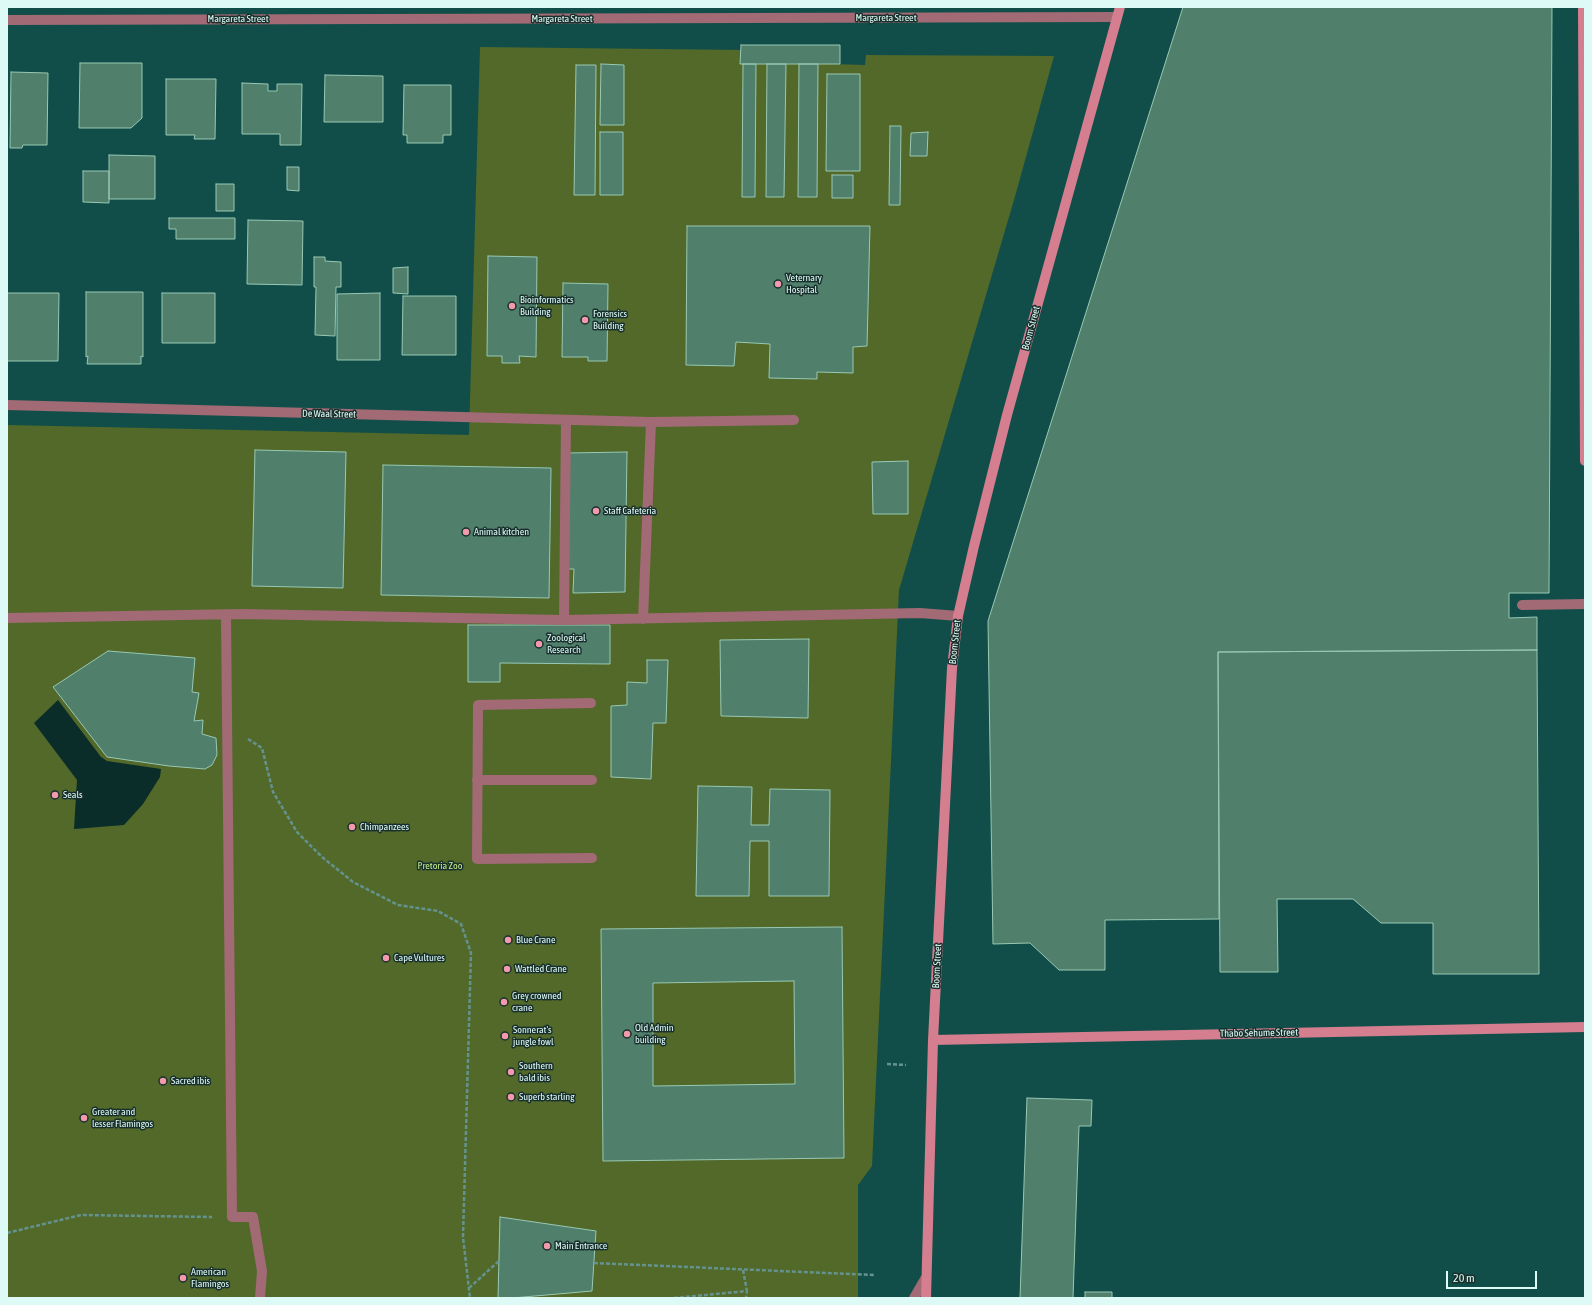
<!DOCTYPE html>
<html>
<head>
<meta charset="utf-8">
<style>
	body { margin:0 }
	#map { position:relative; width:1592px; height:1305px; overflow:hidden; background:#124e49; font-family:"Asap Condensed",sans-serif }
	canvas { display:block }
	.frame { position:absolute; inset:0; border:8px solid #defaf6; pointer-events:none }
	.scale { position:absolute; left:1446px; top:1271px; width:91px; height:18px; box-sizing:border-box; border:2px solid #defaf6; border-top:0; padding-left:5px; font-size:12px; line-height:14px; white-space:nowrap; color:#defaf6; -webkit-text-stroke:3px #182f2c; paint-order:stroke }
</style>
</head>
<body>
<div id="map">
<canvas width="1592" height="1305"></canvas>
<div class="frame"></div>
<div class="scale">20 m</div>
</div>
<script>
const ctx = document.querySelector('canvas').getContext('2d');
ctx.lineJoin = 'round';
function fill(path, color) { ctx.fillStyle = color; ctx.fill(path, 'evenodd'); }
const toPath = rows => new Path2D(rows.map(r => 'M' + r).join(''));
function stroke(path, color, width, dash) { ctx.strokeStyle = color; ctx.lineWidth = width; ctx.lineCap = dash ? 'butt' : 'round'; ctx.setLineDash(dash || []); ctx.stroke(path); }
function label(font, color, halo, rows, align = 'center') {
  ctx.font = font + ' "Asap Condensed",sans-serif'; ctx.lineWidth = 3; ctx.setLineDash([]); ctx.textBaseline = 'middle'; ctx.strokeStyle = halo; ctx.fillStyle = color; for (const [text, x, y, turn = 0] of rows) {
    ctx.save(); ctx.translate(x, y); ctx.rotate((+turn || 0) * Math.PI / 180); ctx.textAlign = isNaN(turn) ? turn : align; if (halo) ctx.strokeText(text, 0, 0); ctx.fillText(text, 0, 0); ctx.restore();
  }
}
const green = toPath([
	[480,47,831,51,833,64,865,65,866,55,1054,56,1014,200,899,590,872,1166,858,1185,858,1298,7,1298,7,425,469,435]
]);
const water = toPath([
	[58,700,101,757,107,761,161,769,160,777,143,804,124,825,74,829,77,780,34,723]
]);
const building = toPath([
	[1183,7,1552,7,1549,593,1509,593,1509,618,1537,617,1537,650,1218,652,1219,919,1105,920,1105,970,1059,970,1030,943,993,944,988,621,1183,7],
	[741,45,840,45,840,64,740,64,741,45],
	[80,63,142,63,142,118,131,128,79,128,80,63],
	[601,64,624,65,624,125,600,125,601,64],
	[743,64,756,64,755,197,742,197,743,64],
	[767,64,786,64,784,197,766,197,767,64],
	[799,64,818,64,817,197,798,197,799,64],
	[576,65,596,65,595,195,574,195,576,65],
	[11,72,48,73,47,145,23,145,22,148,10,148,11,72],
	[827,74,860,74,860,171,826,171,827,74],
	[325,75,383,76,383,122,324,122,325,75],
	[166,79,216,79,215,139,194,139,195,135,166,135,166,79],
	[242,83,268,84,268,91,277,91,277,84,302,84,301,145,280,145,280,134,242,134,242,83],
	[404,85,451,85,451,135,443,135,443,143,407,143,407,135,403,135,404,85],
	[890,126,901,126,900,205,889,205,890,126],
	[600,132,623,132,623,195,600,195,600,132],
	[928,132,927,156,910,156,911,133,928,132],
	[109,155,155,156,155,199,109,199,109,155],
	[287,167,299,167,299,191,287,190,287,167],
	[83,171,109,171,109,203,83,202,83,171],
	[832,175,853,175,853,198,832,198,832,175],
	[216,184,234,184,234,211,216,211,216,184],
	[169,218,235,218,235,239,176,239,176,229,169,229,169,218],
	[248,220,303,221,302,285,247,284,248,220],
	[687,226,870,226,867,346,853,347,853,373,817,372,817,379,769,378,770,344,736,342,734,366,686,365,687,226],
	[488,256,537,257,536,357,519,356,520,363,502,363,502,356,487,356,488,256],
	[314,257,325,257,325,261,341,262,341,287,336,287,335,336,315,335,316,287,314,287,314,257],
	[408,267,408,294,393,293,393,268,408,267],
	[563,283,608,284,607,361,588,361,588,357,562,357,563,283],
	[86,292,143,292,143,357,141,356,141,364,87,364,88,356,86,357,86,292],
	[7,293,59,293,58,361,7,361,7,293],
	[162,293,215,293,215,343,162,343,162,293],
	[380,293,380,360,337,360,337,294,380,293],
	[403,296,456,296,456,355,402,355,403,296],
	[255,450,346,452,343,588,252,586,255,450],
	[627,452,625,592,573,593,574,569,564,569,568,453,627,452],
	[908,461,908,514,873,514,872,462,908,461],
	[383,465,551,468,549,598,381,595,383,465],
	[468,625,610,625,610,664,500,663,500,682,468,682,468,625],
	[809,639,808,718,721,716,720,640,809,639],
	[1537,650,1539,974,1433,974,1433,923,1381,923,1353,899,1277,899,1278,972,1220,972,1218,652,1537,650],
	[108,651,195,658,192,692,199,693,194,721,203,720,202,734,216,738,217,755,212,765,205,769,169,766,107,757,53,687,108,651],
	[647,660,668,660,666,723,653,723,651,779,611,777,611,706,627,705,627,682,647,683,647,660],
	[698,786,752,787,751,825,769,825,770,789,830,790,829,896,769,896,769,841,750,841,749,896,696,896,698,786],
	[842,927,844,1158,603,1161,601,929,842,927],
	[794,981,795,1084,653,1086,653,983,794,981],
	[1027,1098,1092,1100,1091,1126,1079,1126,1073,1298,1020,1298,1027,1098],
	[500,1217,596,1231,592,1291,512,1298,498,1298,500,1217],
	[1085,1292,1112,1292,1112,1298,1085,1298,1085,1292]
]);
const path = toPath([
	[248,739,262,748,273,792,297,832,322,857,353,882,398,905,438,911,461,924,471,953,463,1237,470,1298],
	[887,1064,906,1065],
	[7,1233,81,1215,212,1217],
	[594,1263,874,1275],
	[743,1270,747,1291],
	[469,1288,499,1261],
	[674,1298,747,1291,746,1298]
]);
const service = toPath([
	[7,405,651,422],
	[1522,605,1585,604],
	[226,615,232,1217,253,1217,262,1271,260,1298],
	[7,618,242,614,564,620,920,613,958,616],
	[643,619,651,422,794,420],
	[564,620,566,420],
	[591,703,478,705,477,859,592,858],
	[477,780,592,780],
	[914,1298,925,1279]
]);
const minor = toPath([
	[7,20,1117,17]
]);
const secondary = toPath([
	[1583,7,1585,461],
	[933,1040,1585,1027],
	[926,1298,933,1040,952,668,958,616,974,546,1007,415,1120,7]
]);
const markers = [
	[778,284,4,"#f29aac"],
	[512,306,4,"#f29aac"],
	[585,320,4,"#f29aac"],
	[596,511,4,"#f29aac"],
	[466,532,4,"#f29aac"],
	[539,644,4,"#f29aac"],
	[55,795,4,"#f29aac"],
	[352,827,4,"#f29aac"],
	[508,940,4,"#f29aac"],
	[386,958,4,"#f29aac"],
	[507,969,4,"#f29aac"],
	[504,1002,4,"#f29aac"],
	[627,1034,4,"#f29aac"],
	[505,1036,4,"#f29aac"],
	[511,1072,4,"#f29aac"],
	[163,1081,4,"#f29aac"],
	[511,1097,4,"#f29aac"],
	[84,1118,4,"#f29aac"],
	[547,1246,4,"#f29aac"],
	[183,1278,4,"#f29aac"]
];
const streetNames = [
	["Margareta Street",886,18],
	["Margareta Street",238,19],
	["Margareta Street",562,19],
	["Boom Street",1031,328,-75],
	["De Waal Street",329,414,1],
	["Boom Street",955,642,-84],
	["Boom Street",937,966,-87],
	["Thabo Sehume Street",1259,1033,-1]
];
const poiNames = [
	["Veternary",786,278],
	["Hospital",786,290],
	["Bioinformatics",520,300],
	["Building",520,312],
	["Forensics",593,314],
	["Building",593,326],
	["Staff Cafeteria",604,511],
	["Animal kitchen",474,532],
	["Zoological",547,638],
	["Research",547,650],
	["Seals",63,795],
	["Chimpanzees",360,827],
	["Blue Crane",516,940],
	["Cape Vultures",394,958],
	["Wattled Crane",515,969],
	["Grey crowned",512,996],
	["crane",512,1008],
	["Old Admin",635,1028],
	["building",635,1040],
	["Sonnerat's",513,1030],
	["jungle fowl",513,1042],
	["Southern",519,1066],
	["bald ibis",519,1078],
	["Sacred ibis",171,1081],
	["Superb starling",519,1097],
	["Greater and",92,1112],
	["lesser Flamingos",92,1124],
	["Main Entrance",555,1246],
	["American",191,1272],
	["Flamingos",191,1284]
];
const parkNames = [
	["Pretoria Zoo",440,866]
];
fill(green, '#52692a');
fill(water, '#0a2d2a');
fill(building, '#507f6c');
stroke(building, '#98c9b4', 1);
stroke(path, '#64938f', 2.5, [4, 2]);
stroke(service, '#a16a75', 10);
stroke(minor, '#a16a75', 10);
stroke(secondary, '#d47e90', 10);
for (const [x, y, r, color] of markers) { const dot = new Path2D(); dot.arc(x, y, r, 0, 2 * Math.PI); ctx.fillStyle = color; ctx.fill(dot); stroke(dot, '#182f2c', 1.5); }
label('10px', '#defaf6', '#182f2c', streetNames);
label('10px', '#defaf6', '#182f2c', poiNames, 'left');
label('10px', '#c6ec8b', '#182f2c', parkNames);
</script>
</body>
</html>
